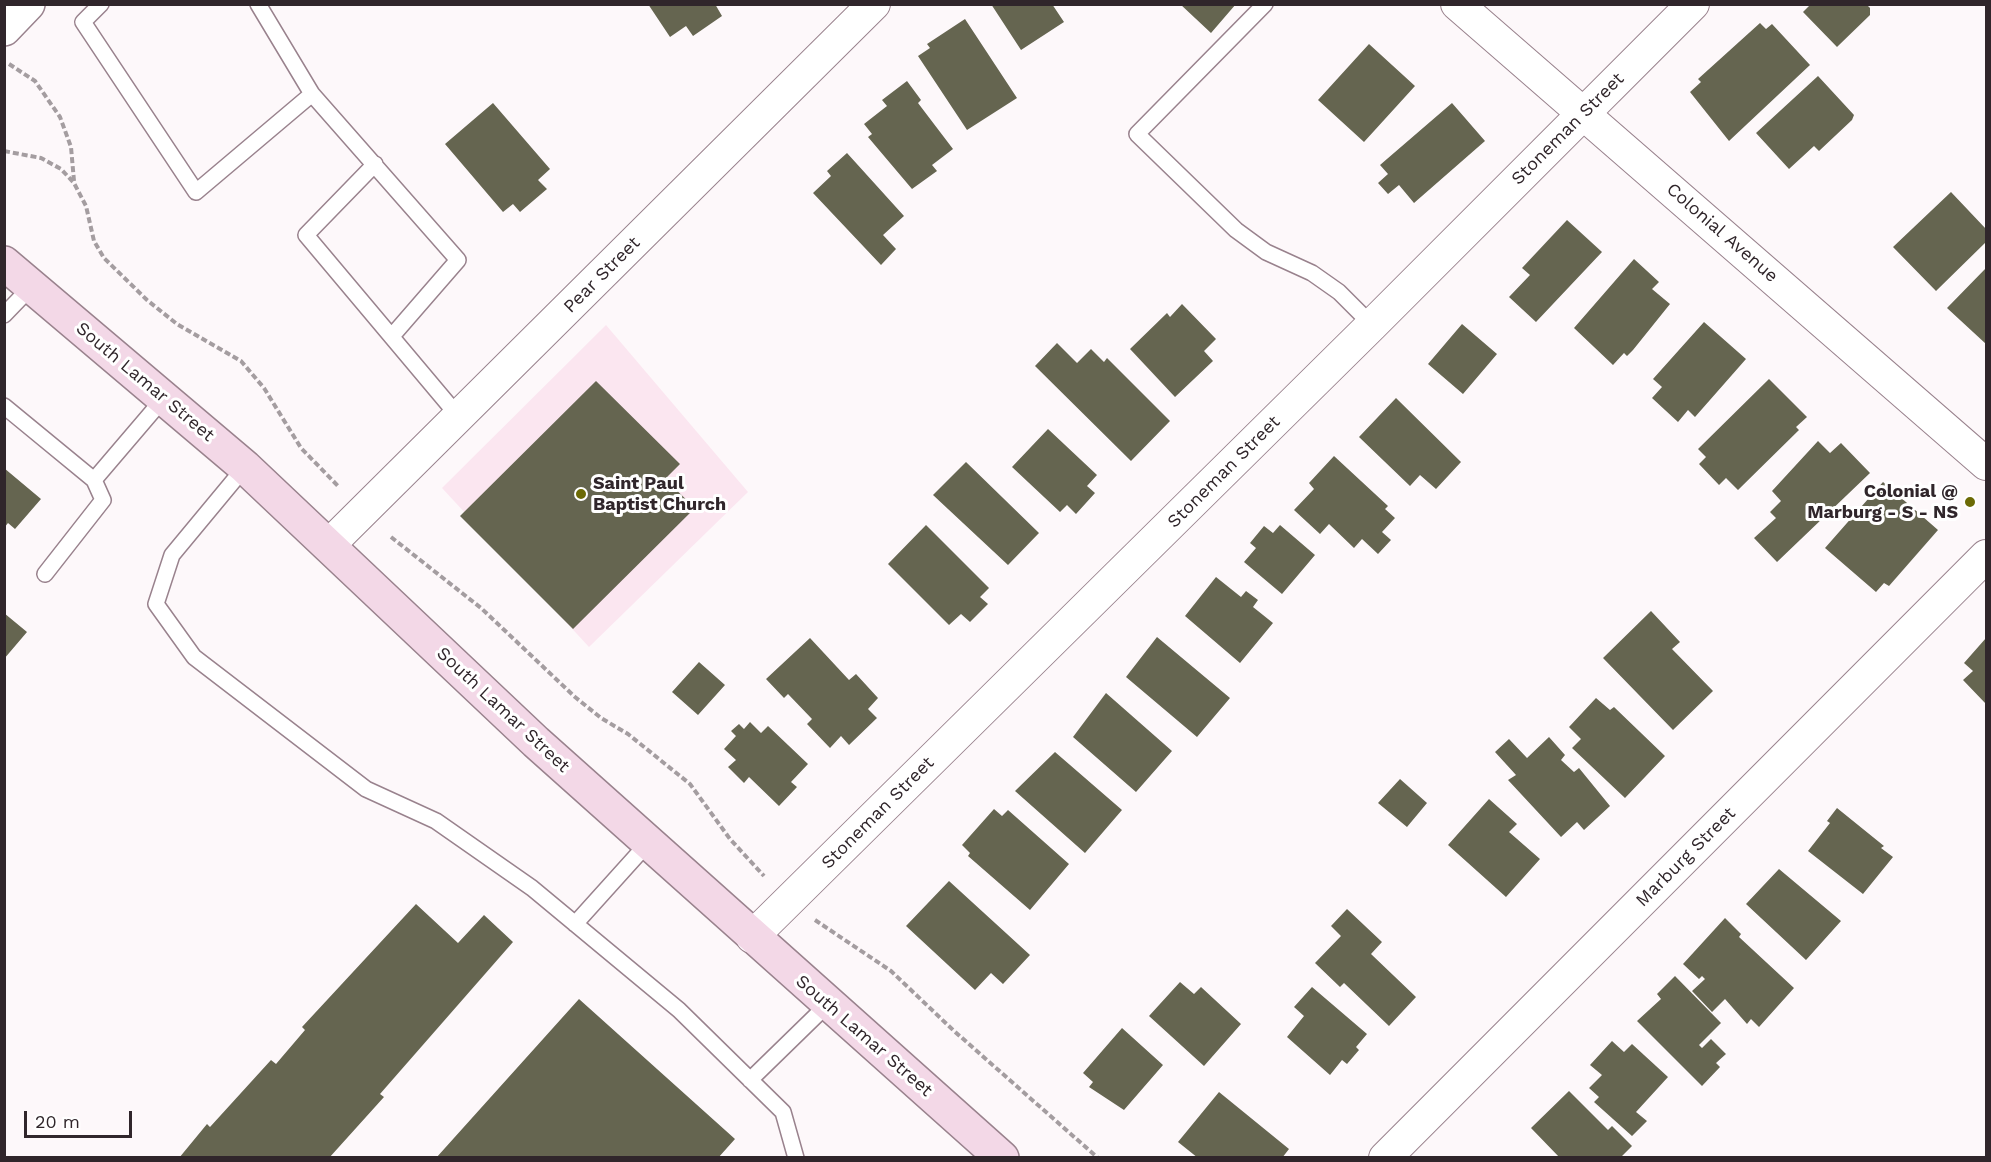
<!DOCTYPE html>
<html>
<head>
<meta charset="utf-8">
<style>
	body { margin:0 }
	#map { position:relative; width:1991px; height:1162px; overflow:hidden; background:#fdf8fa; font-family:"Work Sans",sans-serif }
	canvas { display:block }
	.frame { position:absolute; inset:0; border:6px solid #30262b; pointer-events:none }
	.scale { position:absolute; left:24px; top:1111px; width:108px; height:27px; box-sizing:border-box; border:3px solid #30262b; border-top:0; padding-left:8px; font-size:18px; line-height:21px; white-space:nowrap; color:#30262b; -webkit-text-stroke:4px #fff; paint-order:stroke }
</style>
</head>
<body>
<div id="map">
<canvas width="1991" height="1162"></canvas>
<div class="frame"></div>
<div class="scale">20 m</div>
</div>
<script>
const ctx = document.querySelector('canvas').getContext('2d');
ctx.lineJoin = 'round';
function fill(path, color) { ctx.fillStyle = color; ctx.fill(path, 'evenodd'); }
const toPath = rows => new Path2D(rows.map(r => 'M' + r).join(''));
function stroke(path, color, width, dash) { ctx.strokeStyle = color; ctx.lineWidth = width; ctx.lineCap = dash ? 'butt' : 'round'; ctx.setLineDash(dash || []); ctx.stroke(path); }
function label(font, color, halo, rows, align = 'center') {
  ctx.font = font + ' "Work Sans",sans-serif'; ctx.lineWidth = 6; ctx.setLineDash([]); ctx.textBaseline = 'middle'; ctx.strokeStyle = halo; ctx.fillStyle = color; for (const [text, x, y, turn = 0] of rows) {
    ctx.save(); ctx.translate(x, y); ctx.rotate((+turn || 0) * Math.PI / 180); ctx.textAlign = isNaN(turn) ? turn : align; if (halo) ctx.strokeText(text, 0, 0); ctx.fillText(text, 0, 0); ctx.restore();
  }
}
const built = toPath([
	[606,325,748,492,589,647,442,488]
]);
const building = toPath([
	[648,4,715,4,722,16,693,36,686,26,670,37],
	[991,4,1052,4,1064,22,1021,50],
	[1180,4,1236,4,1211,33],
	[1811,4,1866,4,1870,8,1870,15,1837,47,1803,12],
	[965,19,1017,98,967,130,918,56,930,48,927,44],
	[1760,23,1766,29,1772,24,1810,65,1729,141,1690,92,1701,82,1698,79],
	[1369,44,1415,86,1364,142,1318,100],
	[1818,76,1854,115,1852,120,1819,151,1814,146,1789,169,1756,133],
	[907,81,921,100,918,103,953,149,932,165,937,171,912,189,868,137,872,134,864,124,887,106,882,100],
	[493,103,550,169,538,180,547,189,520,212,513,204,503,212,445,144],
	[1452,103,1485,141,1414,203,1399,185,1388,194,1378,183,1388,174,1380,165],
	[847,153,904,216,883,235,896,249,881,265,813,193,831,176,827,171],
	[1951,192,1986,229,1986,242,1936,291,1893,247],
	[1567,220,1602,252,1536,322,1509,297,1530,275,1522,268],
	[1634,259,1659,282,1652,289,1670,304,1633,350,1627,356,1624,353,1613,365,1574,328],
	[1986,268,1986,344,1947,308],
	[1182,304,1216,339,1204,351,1213,361,1175,397,1130,349,1167,313,1170,317],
	[1704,322,1746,359,1695,417,1688,410,1678,422,1652,398,1662,387,1653,379],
	[1462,324,1497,354,1463,394,1428,364],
	[1057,343,1077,363,1091,349,1104,362,1107,358,1170,421,1131,461,1035,366],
	[1769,379,1807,417,1796,427,1799,430,1738,490,1726,478,1719,485,1699,464,1706,457,1698,449],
	[596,381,680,464,665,479,695,508,573,629,460,516],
	[1396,398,1461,462,1436,489,1420,475,1410,486,1359,437],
	[1048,429,1097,475,1087,486,1095,493,1076,514,1067,505,1060,512,1012,467],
	[1818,441,1830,453,1841,443,1870,473,1777,562,1754,538,1776,518,1770,512,1781,501,1772,491],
	[1334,456,1388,506,1385,509,1395,518,1382,532,1391,540,1378,554,1362,539,1354,548,1329,524,1320,534,1294,510,1314,489,1309,483],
	[966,462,1039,533,1008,565,933,495],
	[4,468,41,499,15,529,8,523,4,528],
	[1883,482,1938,530,1889,586,1884,583,1876,592,1825,548],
	[926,525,989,588,980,597,988,604,970,622,961,614,949,625,888,564],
	[1280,525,1315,555,1282,594,1244,562,1256,548,1250,543,1264,526,1273,533],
	[1216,577,1241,597,1246,591,1258,600,1253,607,1273,623,1240,663,1185,616],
	[1651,611,1680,642,1672,649,1713,691,1673,730,1603,658],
	[4,613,27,632,4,659],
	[1157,637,1230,698,1197,737,1126,677],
	[810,638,849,680,856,674,878,698,868,709,877,718,849,745,841,736,830,748,807,724,812,719,788,694,784,698,766,679],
	[1986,638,1986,704,1963,680,1973,671,1964,663],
	[699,662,725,685,698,715,672,692],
	[1106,693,1172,751,1136,792,1073,737],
	[1596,698,1610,710,1614,707,1665,756,1625,798,1572,748,1581,739,1569,727],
	[750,722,761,733,768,726,808,764,791,782,797,787,779,806,749,777,744,783,728,767,736,760,724,749,736,736,731,731,739,724,744,729],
	[1549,737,1565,755,1561,760,1574,772,1579,768,1610,806,1584,830,1577,822,1561,837,1508,780,1516,775,1495,752,1509,739,1527,758],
	[1055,752,1122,810,1085,853,1015,791],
	[1400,779,1427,803,1407,827,1378,803],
	[1489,799,1517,824,1509,832,1540,859,1506,897,1448,845],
	[1837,808,1884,846,1881,848,1893,857,1863,894,1808,851,1830,823,1827,821],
	[994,809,1002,816,1008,810,1069,864,1030,910,968,856,970,853,962,845],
	[1779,869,1841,921,1806,960,1746,904],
	[949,881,1030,955,1003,984,991,973,975,990,906,926],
	[416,904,458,943,484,915,513,942,380,1094,384,1097,329,1158,179,1158,207,1124,210,1127,271,1060,276,1064,305,1030,302,1027],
	[1347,909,1382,942,1371,954,1416,997,1389,1026,1344,983,1340,987,1315,963,1341,936,1331,926],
	[1725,918,1741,934,1739,937,1794,988,1759,1027,1751,1019,1747,1024,1725,999,1712,1012,1692,991,1705,979,1702,976,1699,979,1683,964],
	[1675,976,1721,1023,1699,1045,1702,1048,1711,1039,1726,1054,1716,1063,1720,1067,1702,1086,1637,1021,1661,999,1657,994],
	[1180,982,1194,994,1201,987,1241,1024,1204,1066,1149,1016],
	[1312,987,1367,1034,1356,1047,1359,1050,1347,1064,1342,1060,1330,1075,1287,1037,1304,1016,1294,1007],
	[579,999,735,1139,718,1158,436,1158],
	[1122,1028,1163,1065,1124,1110,1089,1087,1093,1082,1083,1073],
	[1612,1041,1624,1052,1632,1044,1668,1077,1636,1112,1647,1121,1632,1136,1594,1102,1599,1097,1589,1088,1602,1075,1590,1065],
	[1569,1091,1608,1130,1612,1126,1632,1146,1620,1158,1560,1158,1531,1128],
	[1219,1092,1289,1149,1282,1158,1198,1158,1178,1142]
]);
const path = toPath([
	[9,64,35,81,60,117,71,147,74,181],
	[4,151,41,158,61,169,74,183,86,206,94,241,104,258,147,300,177,324,241,361,264,388,301,448,338,486],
	[391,537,481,608,575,697,601,718,628,734,690,784,730,839,764,876],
	[815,920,891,971,953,1030,1098,1158]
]);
const service = toPath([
	[101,4,83,22,196,192,312,94],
	[258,4,312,94,458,260,392,336],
	[1265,4,1137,134,1236,230,1266,252,1312,273,1339,292,1372,325],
	[375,164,306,235,459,417],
	[4,315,32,286],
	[4,406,94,480,164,398],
	[245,467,172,555,156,604,194,657,366,789,436,821,532,888,679,1010,783,1112,796,1158],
	[45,574,103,500,94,480],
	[575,924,648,843],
	[750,1080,828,1004]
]);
const minor = toPath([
	[1457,4,1986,464],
	[329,545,874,4],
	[752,937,1372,325,1693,4],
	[1385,1158,1986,556]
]);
const tertiary = toPath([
	[4,29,28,4]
]);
const secondary = toPath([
	[4,263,245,467,536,742,1002,1158]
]);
const markers = [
	[581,494,6,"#6c6a05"],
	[1970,502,6,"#6c6a05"]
];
const streetNames = [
	["Stoneman Street",1568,129,-45],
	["Colonial Avenue",1722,233,41],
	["Pear Street",602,275,-45],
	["South Lamar Street",145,382,40],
	["Stoneman Street",1224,472,-45],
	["South Lamar Street",503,710,43],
	["Stoneman Street",878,813,-45],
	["Marburg Street",1686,857,-45],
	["South Lamar Street",864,1036,41]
];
const poiNames = [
	["Saint Paul",593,484],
	["Baptist Church",593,505],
	["Colonial @",1958,492,"right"],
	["Marburg - S - NS",1958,513,"right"]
];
fill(built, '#fbe6f0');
fill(building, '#656550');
stroke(service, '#99828d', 18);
stroke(minor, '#99828d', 34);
stroke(tertiary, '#99828d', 36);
stroke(secondary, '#99828d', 36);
stroke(path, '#a49da0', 4, [6, 3]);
stroke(service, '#fff', 15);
stroke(minor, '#fff', 32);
stroke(tertiary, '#fff', 33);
stroke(secondary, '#f3d8e7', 33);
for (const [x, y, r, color] of markers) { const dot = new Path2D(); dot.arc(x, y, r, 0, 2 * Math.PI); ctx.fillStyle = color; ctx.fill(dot); stroke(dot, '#fff', 2); }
label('18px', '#30262b', '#fff', streetNames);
label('bold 18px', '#30262b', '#fff', poiNames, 'left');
</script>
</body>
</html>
